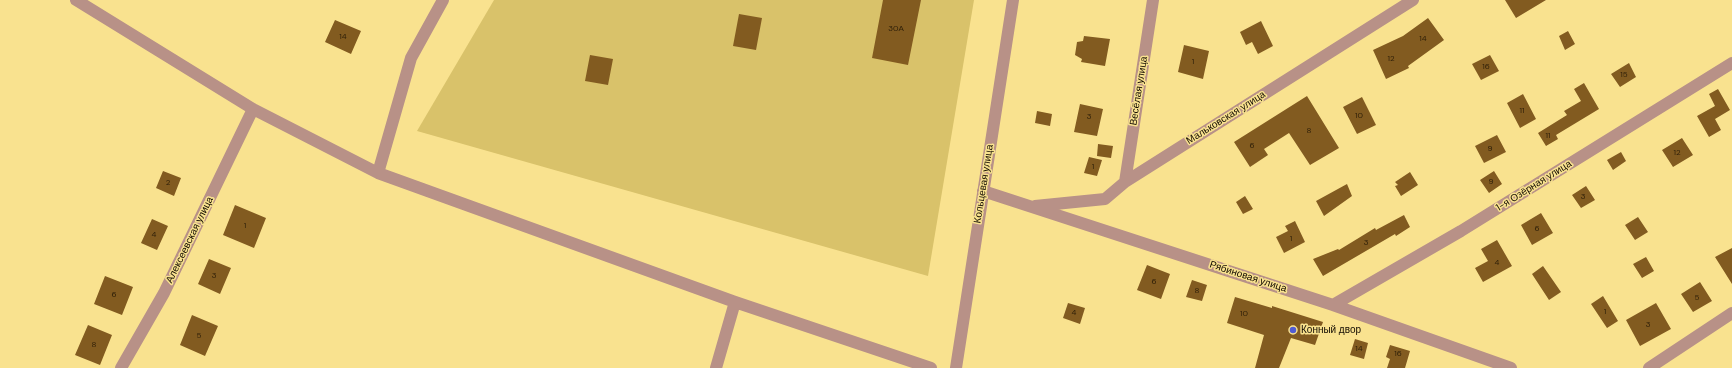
<!DOCTYPE html>
<html>
<head>
<meta charset="utf-8">
<style>
	body { margin:0 }
	canvas { display:block; background:#f9e28f }
</style>
</head>
<body>
<canvas width="1732" height="368"></canvas>
<script>
const ctx = document.querySelector('canvas').getContext('2d');
ctx.lineJoin = 'round';
function fill(path, color) { ctx.fillStyle = color; ctx.fill(path, 'evenodd'); }
const toPath = rows => new Path2D(rows.map(r => 'M' + r).join(''));
function stroke(path, color, width, dash) { ctx.strokeStyle = color; ctx.lineWidth = width; ctx.lineCap = dash ? 'butt' : 'round'; ctx.setLineDash(dash || []); ctx.stroke(path); }
function label(font, color, halo, rows, align = 'center') {
  ctx.font = font + ' "DM Sans",sans-serif'; ctx.lineWidth = 3; ctx.setLineDash([]); ctx.textBaseline = 'middle'; ctx.strokeStyle = halo; ctx.fillStyle = color; for (const [text, x, y, turn = 0] of rows) {
    ctx.save(); ctx.translate(x, y); ctx.rotate((+turn || 0) * Math.PI / 180); ctx.textAlign = isNaN(turn) ? turn : align; if (halo) ctx.strokeText(text, 0, 0); ctx.fillText(text, 0, 0); ctx.restore();
  }
}
const green = toPath([
	[494,0,974,0,928,276,417,131]
]);
const building = toPath([
	[883,0,921,0,908,65,872,58],
	[1505,0,1546,0,1516,18],
	[739,14,762,18,756,50,733,46],
	[1428,18,1444,40,1408,66,1409,68,1386,79,1373,50,1403,36],
	[335,20,361,31,351,54,325,42],
	[1261,21,1273,46,1258,54,1252,42,1246,45,1240,32],
	[1568,31,1575,44,1565,50,1559,36],
	[1084,36,1110,39,1105,66,1081,62,1082,59,1075,55,1077,42,1083,41],
	[1184,45,1209,51,1203,79,1178,72],
	[590,55,613,59,608,85,585,81],
	[1490,55,1499,71,1481,80,1472,64],
	[1629,63,1636,77,1620,87,1611,74],
	[1584,83,1599,109,1556,135,1558,139,1546,146,1538,133,1567,115,1564,111,1581,101,1574,89],
	[1718,89,1730,110,1715,119,1721,130,1709,137,1697,116,1715,106,1709,94],
	[1523,94,1536,119,1520,128,1507,103],
	[1307,96,1339,148,1310,165,1289,133,1264,149,1268,155,1250,167,1234,142],
	[1362,97,1376,125,1357,134,1343,107],
	[1080,104,1103,109,1097,136,1074,132],
	[1037,111,1052,114,1050,126,1035,123],
	[1497,135,1506,152,1484,163,1475,146],
	[1682,138,1693,155,1673,167,1662,150],
	[1098,144,1113,146,1111,158,1097,156],
	[1621,152,1626,161,1613,170,1607,160],
	[1089,157,1102,160,1097,176,1084,173],
	[163,171,181,178,174,196,156,188],
	[1494,171,1502,184,1489,193,1480,180],
	[1410,172,1418,185,1401,196,1395,186,1398,185,1395,182],
	[1347,184,1352,196,1324,216,1316,201],
	[1586,186,1595,200,1581,208,1572,195],
	[1245,196,1253,209,1243,214,1236,202],
	[235,205,266,218,254,248,223,235],
	[1541,213,1553,233,1532,245,1521,225],
	[1404,215,1410,227,1396,236,1395,234,1323,276,1313,259,1338,249,1339,250,1375,228,1376,230],
	[1638,217,1648,232,1635,240,1625,225],
	[152,219,168,226,157,250,141,243],
	[1295,221,1305,242,1284,253,1276,237,1288,231,1285,226],
	[1497,240,1512,266,1483,282,1475,268,1488,261,1481,249],
	[1732,248,1732,284,1715,257],
	[1646,257,1654,271,1642,278,1633,264],
	[209,259,231,268,220,294,198,284],
	[1147,265,1170,274,1161,299,1137,290],
	[1543,266,1561,292,1549,300,1532,274],
	[105,276,133,287,122,315,94,304],
	[1192,280,1207,285,1202,301,1186,297],
	[1700,282,1712,301,1693,312,1681,294],
	[1603,296,1618,321,1607,328,1591,304],
	[1235,297,1272,308,1272,306,1323,322,1315,345,1291,338,1279,368,1255,368,1264,335,1227,323],
	[1068,303,1085,308,1080,324,1063,318],
	[1656,303,1671,329,1640,346,1626,320],
	[192,315,218,326,205,356,180,345],
	[88,325,112,335,100,365,75,355],
	[1355,339,1368,343,1364,359,1350,355],
	[1390,345,1410,351,1405,368,1387,368,1390,359,1386,357]
]);
const minor = toPath([
	[76,0,253,109,378,173,735,302,931,368],
	[378,173,411,58,443,0],
	[1125,182,1153,0],
	[983,191,1333,305,1511,368],
	[1035,206,1105,199,1125,182,1413,0],
	[1333,305,1461,231,1732,63],
	[121,368,164,293,253,109],
	[716,368,735,302],
	[956,368,1013,0],
	[1649,368,1732,313]
]);
const markers = [
	[1293,330,4,"#515cd2"]
];
const numberNames = [
	["30А",896,29],
	["14",343,37],
	["14",1423,39],
	["12",1391,59],
	["1",1193,62],
	["16",1486,67],
	["15",1624,75],
	["11",1522,111],
	["10",1359,116],
	["3",1089,117],
	["8",1309,131],
	["11",1548,136],
	["6",1252,146],
	["9",1490,149],
	["12",1677,153],
	["1",1093,167],
	["9",1491,182],
	["2",168,183],
	["3",1583,197],
	["1",245,226],
	["6",1537,229],
	["4",154,235],
	["1",1291,239],
	["3",1366,243],
	["4",1497,263],
	["3",214,276],
	["6",1154,282],
	["8",1197,291],
	["6",114,295],
	["5",1697,298],
	["1",1605,312],
	["4",1074,313],
	["10",1244,314],
	["3",1648,325],
	["5",199,336],
	["8",94,345],
	["14",1359,349],
	["16",1398,354]
];
const streetNames = [
	["Весёлая улица",1139,91,-81],
	["Мальковская улица",1226,118,-32],
	["Кольцевая улица",984,184,-81],
	["1-я Озёрная улица",1534,186,-32],
	["Алексеевская улица",190,240,-64],
	["Рябиновая улица",1248,277,18]
];
const poiNames = [
	["Конный двор",1301,330]
];
fill(green, '#d9c26a');
fill(building, '#825b20');
stroke(minor, '#b89187', 12);
for (const [x, y, r, color] of markers) { const dot = new Path2D(); dot.arc(x, y, r, 0, 2 * Math.PI); ctx.fillStyle = color; ctx.fill(dot); stroke(dot, '#f9e28f', 1.5); }
label('8px', '#2e1f08', null, numberNames);
label('10px', '#120b00', '#f9e28f', streetNames);
label('10px', '#120b00', '#f9e28f', poiNames, 'left');
</script>
</body>
</html>
